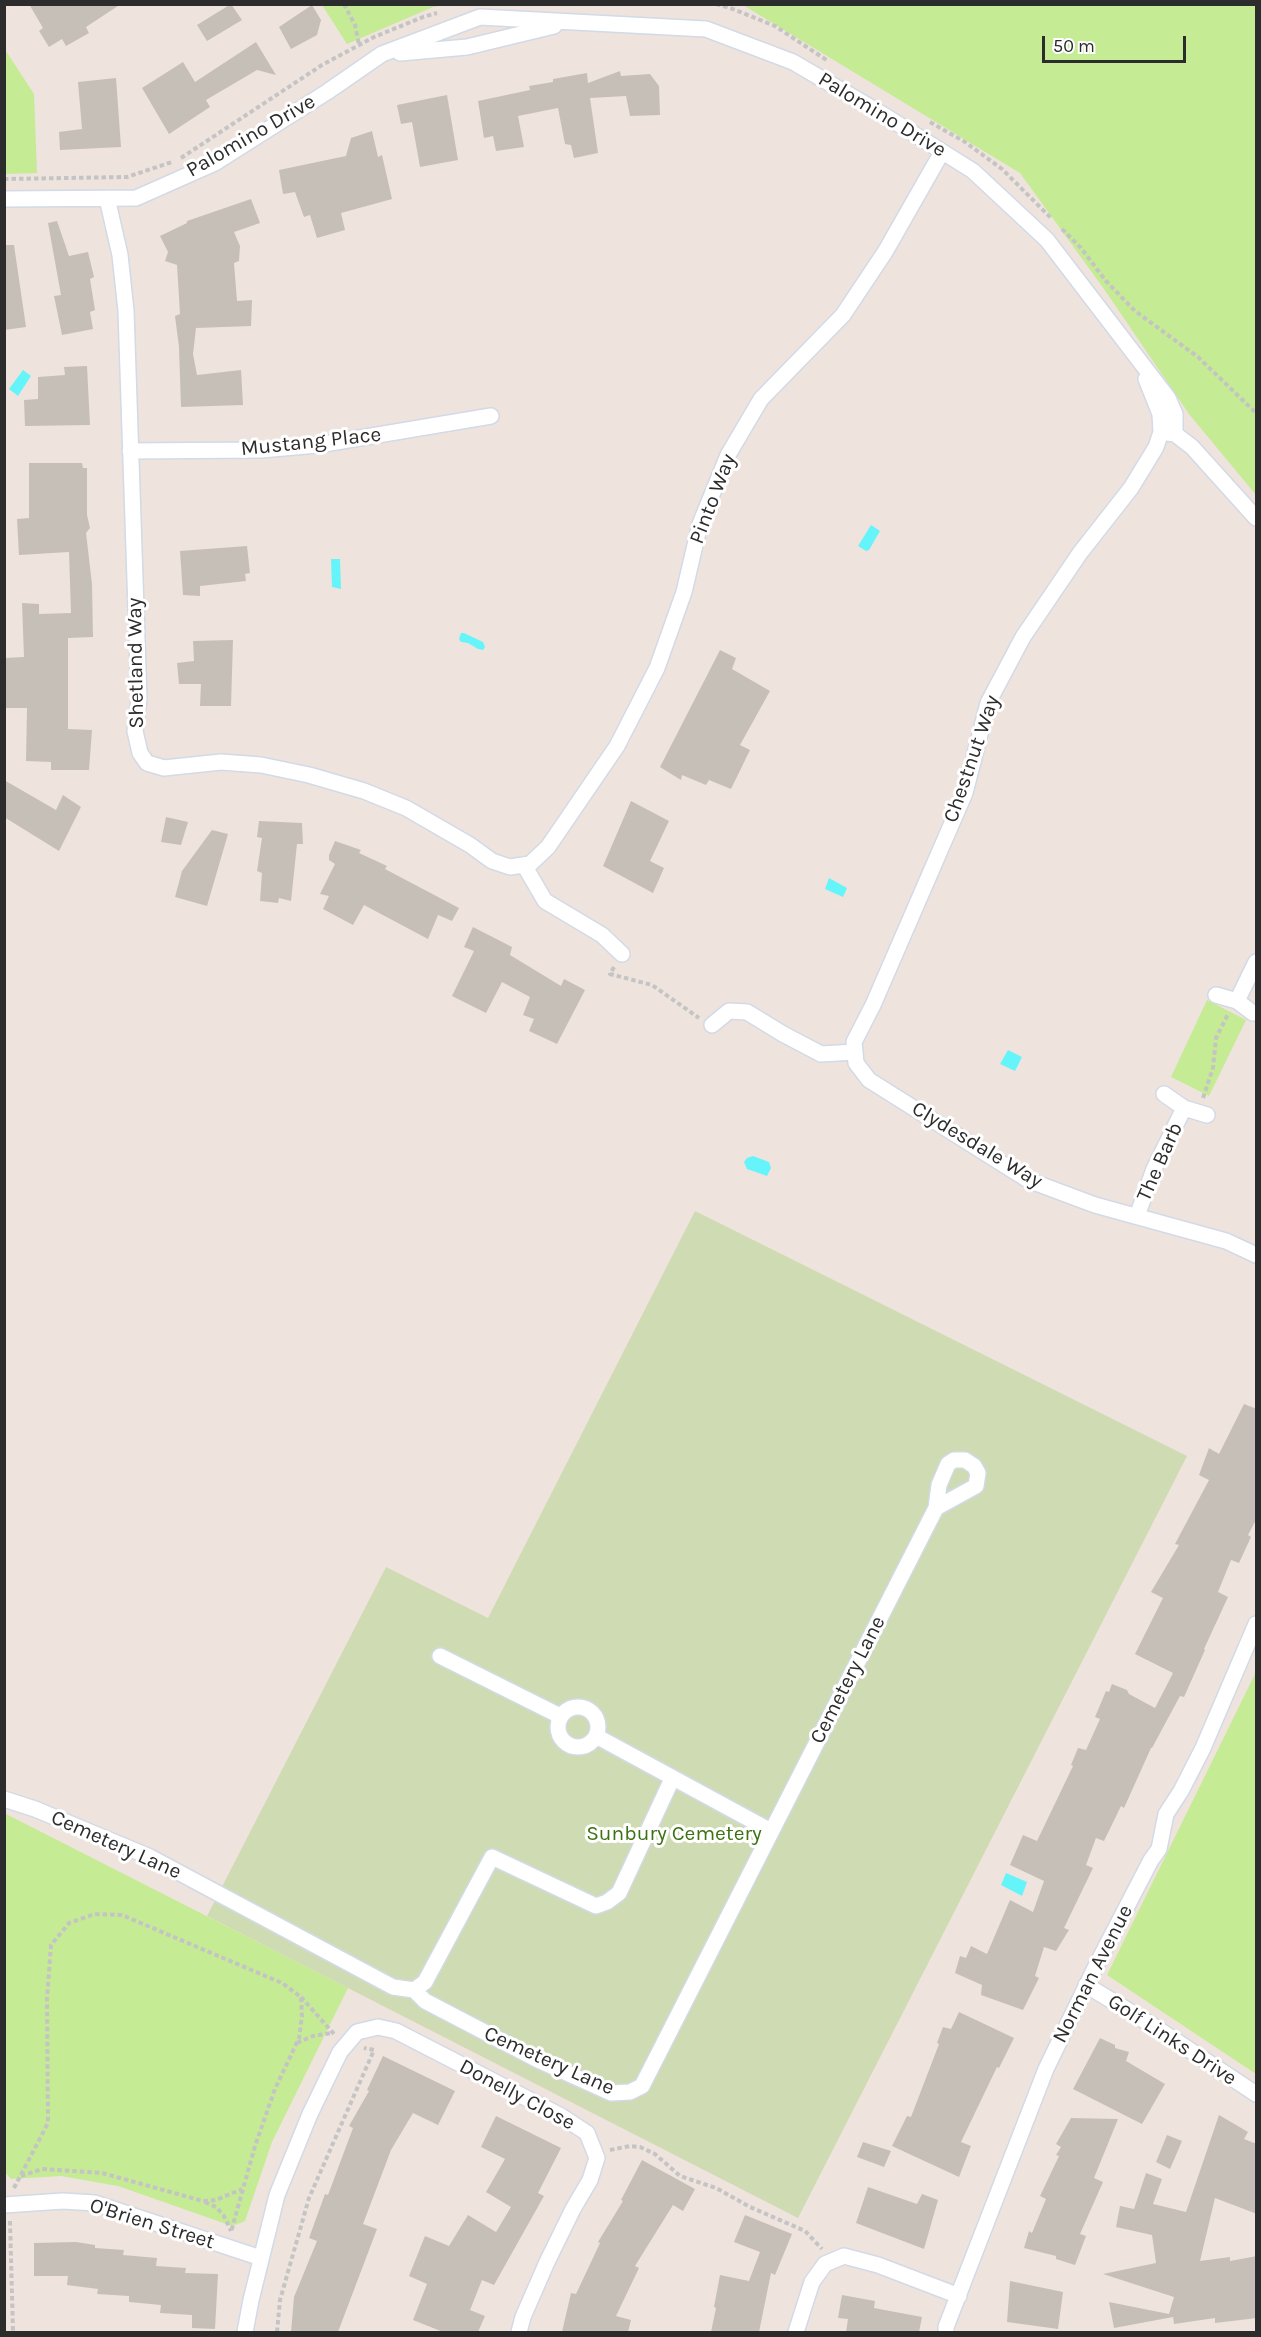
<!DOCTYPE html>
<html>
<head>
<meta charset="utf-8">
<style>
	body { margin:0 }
	#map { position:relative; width:1261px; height:2337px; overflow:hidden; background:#efe3dd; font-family:Karla,sans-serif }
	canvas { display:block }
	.frame { position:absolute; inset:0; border:6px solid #2c2c2c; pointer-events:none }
	.scale { position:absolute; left:1042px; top:36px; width:144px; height:27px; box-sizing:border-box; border:3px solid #2c2c2c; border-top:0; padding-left:8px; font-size:18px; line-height:21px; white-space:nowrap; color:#2c2c2c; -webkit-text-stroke:4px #fff; paint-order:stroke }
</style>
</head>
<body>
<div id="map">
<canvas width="1261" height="2337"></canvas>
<div class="frame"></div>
<div class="scale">50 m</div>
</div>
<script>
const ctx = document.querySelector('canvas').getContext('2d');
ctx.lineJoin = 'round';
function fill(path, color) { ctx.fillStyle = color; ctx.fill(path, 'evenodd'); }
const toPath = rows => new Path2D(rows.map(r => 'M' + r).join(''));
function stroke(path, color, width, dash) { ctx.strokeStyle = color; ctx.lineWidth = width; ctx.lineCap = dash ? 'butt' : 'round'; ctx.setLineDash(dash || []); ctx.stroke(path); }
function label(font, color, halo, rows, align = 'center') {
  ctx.font = font + ' Karla,sans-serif'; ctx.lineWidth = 6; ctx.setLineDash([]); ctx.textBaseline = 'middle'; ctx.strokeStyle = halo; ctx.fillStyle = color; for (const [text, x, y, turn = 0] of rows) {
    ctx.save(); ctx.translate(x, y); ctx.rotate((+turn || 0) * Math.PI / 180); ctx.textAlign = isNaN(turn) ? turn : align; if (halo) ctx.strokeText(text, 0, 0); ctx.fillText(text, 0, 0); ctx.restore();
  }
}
const green = toPath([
	[322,5,445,5,433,7,347,44],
	[743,5,1256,5,1256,495,1189,414,1104,289,1020,173],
	[4,48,34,94,37,173,5,174],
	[1207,1000,1246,1020,1209,1096,1171,1077],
	[1256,1672,1256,2074,1107,1975],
	[4,1813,348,1988,272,2142,245,2221,232,2226,118,2186,61,2176,11,2179,5,2172]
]);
const cemetery = toPath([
	[695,1211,1187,1456,798,2218,207,1916,386,1567,488,1618]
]);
const water = toPath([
	[23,370,31,376,18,396,9,389],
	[871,525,880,531,869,550,866,551,858,546],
	[331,559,340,559,341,589,332,587],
	[461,633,464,633,483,642,485,647,483,650,478,649,468,643,461,642,459,639],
	[829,878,847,888,843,897,825,889],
	[1008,1050,1022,1057,1015,1071,1000,1064],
	[753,1156,769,1162,771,1168,767,1176,747,1169,744,1162,747,1158],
	[1006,1873,1027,1882,1022,1896,1001,1885]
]);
const building = toPath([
	[29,4,121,4,86,27,89,33,66,46,62,39,49,47,39,31,43,28],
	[231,4,242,20,207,41,197,25],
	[312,5,321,20,317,35,291,49,279,27],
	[256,42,276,75,257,70,206,100,210,107,169,134,142,88,183,62,195,82],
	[620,71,621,76,650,74,659,86,660,115,630,116,626,96,590,98,598,153,574,158,571,145,565,144,558,108,518,116,524,147,496,151,493,136,484,138,478,101,530,90,529,86,553,82,553,79,587,73,588,83],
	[116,78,121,147,60,150,59,132,82,129,78,82],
	[447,95,458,160,420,167,412,122,401,124,397,105],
	[372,131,378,157,382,155,392,199,341,213,345,230,317,238,310,215,304,217,295,192,283,194,279,170,346,156,351,138],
	[251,199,260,223,234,232,240,246,239,261,234,263,237,301,252,300,251,326,196,328,193,354,197,375,241,370,243,405,181,407,179,347,175,316,180,314,177,265,165,261,168,252,160,236,187,223,187,221],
	[57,221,69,256,88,252,94,277,90,279,95,310,90,312,93,329,62,335,54,296,61,295,48,223],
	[4,245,14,245,26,327,4,330],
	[87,366,90,425,25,426,24,400,38,399,38,377,65,375,64,367],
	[29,463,82,463,83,468,87,468,87,515,90,528,86,533,92,584,93,637,68,638,68,729,92,730,89,770,51,770,51,762,26,761,27,708,4,708,4,658,24,657,22,603,39,604,39,614,71,613,69,552,19,555,17,519,29,518],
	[247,546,250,573,245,574,246,581,200,586,200,596,183,595,180,551],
	[233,640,231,706,200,706,201,684,179,684,177,663,194,661,193,641],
	[720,650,736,658,732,669,770,691,740,745,750,750,731,789,709,780,706,785,682,775,681,780,660,767],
	[4,780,56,810,63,795,81,807,59,851,4,817],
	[631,801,669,821,650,861,664,868,653,893,603,866],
	[166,817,188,822,181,845,161,842],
	[259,821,302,823,303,844,297,844,291,901,279,898,278,903,260,901,262,873,257,871,262,838,257,837],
	[212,830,228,834,207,906,175,897,182,871],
	[335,841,361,850,359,853,387,866,385,869,459,908,452,921,438,915,428,939,364,905,353,925,323,909,329,896,320,894,335,864,329,860,329,855],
	[473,927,512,947,510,955,561,986,564,979,585,990,557,1044,529,1031,534,1019,523,1015,530,997,502,982,486,1013,452,996,474,951,464,947],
	[1244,1404,1257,1409,1257,1518,1248,1535,1251,1537,1239,1563,1231,1560,1218,1592,1228,1597,1204,1649,1205,1650,1184,1697,1180,1696,1152,1748,1151,1748,1124,1808,1121,1806,1104,1841,1096,1838,1086,1865,1093,1868,1064,1928,1069,1930,1056,1951,1044,1947,1035,1976,1039,1978,1023,2010,981,1995,982,1985,955,1973,960,1956,966,1958,971,1946,987,1954,1010,1900,1033,1912,1044,1881,1010,1865,1023,1835,1037,1841,1073,1766,1071,1765,1078,1748,1086,1750,1100,1719,1095,1717,1106,1691,1109,1692,1112,1684,1127,1690,1129,1694,1155,1708,1173,1673,1135,1654,1163,1598,1151,1592,1179,1545,1175,1544,1209,1480,1199,1475,1209,1448,1219,1454],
	[959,2012,1014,2038,999,2068,997,2067,961,2142,971,2146,959,2177,892,2146,907,2116,911,2117,939,2044,937,2043,943,2027,951,2029],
	[1100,2038,1115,2045,1115,2048,1129,2052,1126,2061,1165,2084,1142,2124,1073,2089],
	[383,2056,455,2091,438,2125,413,2113,391,2150,363,2224,377,2229,338,2332,291,2332,294,2297,317,2241,309,2238,325,2194,328,2195,353,2128,349,2126,369,2091,367,2090],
	[1219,2115,1248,2132,1244,2139,1257,2144,1257,2214,1215,2198,1200,2261,1230,2257,1230,2261,1257,2256,1257,2318,1215,2323,1215,2318,1174,2324,1173,2317,1114,2328,1109,2302,1169,2314,1174,2297,1103,2274,1156,2263,1152,2235,1116,2227,1120,2206,1134,2209,1146,2173,1162,2179,1153,2204,1186,2212],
	[496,2116,561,2148,538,2193,544,2196,494,2285,482,2280,470,2310,485,2316,478,2332,443,2332,413,2320,427,2284,409,2276,425,2236,449,2246,468,2215,496,2232,511,2207,486,2192,505,2159,481,2147],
	[1071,2118,1118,2119,1094,2178,1103,2182,1080,2234,1086,2236,1075,2265,1056,2259,1056,2256,1024,2248,1029,2231,1032,2233,1046,2199,1040,2196,1059,2156,1056,2155,1061,2147,1056,2144],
	[1167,2135,1182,2141,1170,2169,1156,2162],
	[863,2142,891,2151,884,2167,857,2157],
	[642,2160,695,2189,683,2211,673,2205,635,2266,639,2268,616,2316,631,2320,628,2332,562,2332,571,2293,576,2294,600,2243,598,2242,623,2201,621,2200],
	[868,2187,917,2204,922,2194,938,2200,924,2249,856,2223],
	[745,2215,792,2234,775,2275,771,2273,759,2332,711,2332,716,2308,714,2307,720,2275,749,2281,760,2252,734,2242],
	[76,2242,95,2245,95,2248,124,2250,123,2255,157,2258,156,2266,186,2268,185,2273,218,2274,215,2329,192,2328,192,2315,160,2313,161,2305,129,2302,129,2296,97,2294,98,2289,67,2285,68,2276,34,2276,34,2243],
	[1010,2281,1063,2292,1058,2329,1007,2322],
	[842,2295,875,2301,874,2308,922,2317,919,2332,846,2332,848,2319,838,2318]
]);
const path = toPath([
	[344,4,355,25,359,45],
	[716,4,733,9,775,26,828,61],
	[930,122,965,142,1002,169,1052,219],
	[181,158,322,65,374,37,423,17,437,13],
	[4,179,127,177,172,162],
	[1062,229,1081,248,1106,281,1135,311,1198,357,1256,413],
	[614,967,610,974,652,985,699,1018],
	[1203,1098,1213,1068,1216,1038,1228,1014],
	[301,1997,334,2034],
	[297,2043,313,2036,332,2033],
	[610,2150,630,2146,640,2147,655,2154,680,2176,716,2188,750,2207,805,2231,822,2249],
	[21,2176,42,2169,102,2173,203,2201,216,2200,242,2189],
	[14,2188,48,2123,47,1999,51,1945,69,1923,95,1914,122,1915,282,1983,301,1997,302,2016,299,2038,275,2089,255,2146,231,2232],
	[205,2202,216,2207,224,2216,231,2231],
	[10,2221,13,2332],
	[277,2332,280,2300,309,2198,374,2050,364,2048]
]);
const street = toPath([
	[400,53,467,47,554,26],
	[107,198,120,255,126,311,139,699,135,731,140,753,147,763,164,768,221,762,261,765,309,775,364,791,406,808,470,845,492,861,510,867,530,864,548,847,617,746,657,668,684,592,700,524,728,455,761,399,843,315,885,252,942,152],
	[4,199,136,198,215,163,327,92,382,54,480,17,706,29,793,62,887,117,973,171,1047,240,1168,398,1175,414,1175,434],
	[1146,379,1160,414,1161,432,1156,447,1131,488,1080,553,1023,637,988,703,965,793,873,1005,854,1042,855,1052,856,1063,869,1080,1028,1180,1095,1205,1226,1241,1256,1255],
	[1167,433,1175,434,1192,447,1256,518],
	[130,451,261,450,318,445,491,416],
	[524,865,545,901,602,935,622,954],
	[1216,995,1237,1001,1253,1013],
	[1237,1001,1256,962],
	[712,1025,729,1011,747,1012,783,1034,821,1054,855,1052],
	[1164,1094,1184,1108,1207,1115],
	[1137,1216,1154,1169,1184,1108],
	[440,1656,560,1716],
	'558 1727a20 20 0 1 1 40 0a20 20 0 1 1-40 0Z',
	[596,1736,771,1831],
	[4,1799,35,1809,150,1857,393,1987,414,1990,425,2001,540,2061,611,2093,630,2092,642,2086,936,1508,939,1485,948,1464,954,1460,965,1460,974,1466,978,1473,976,1486,936,1508],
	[1086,1985,1155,2027,1256,2094],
	[414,1990,425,1982,492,1857,596,1906,607,1902,619,1893,672,1779],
	[4,2205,63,2201,95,2203,261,2258],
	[245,2332,251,2300,277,2195,310,2114,340,2052,357,2032,378,2027,396,2031,561,2116,587,2133,597,2158,590,2180,573,2209,547,2262,523,2317,519,2332],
	[796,2332,812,2282,825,2264,844,2256,878,2265,959,2296],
	[946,2332,946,2327,1046,2069,1096,1966,1151,1860,1159,1849,1166,1814,1181,1791,1203,1748,1256,1624]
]);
const streetNames = [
	["Palomino Drive",882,115,31],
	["Palomino Drive",251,136,-30],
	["Mustang Place",311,442,-6],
	["Pinto Way",713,499,-69],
	["Shetland Way",136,663,-91],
	["Chestnut Way",972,759,-71],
	["Clydesdale Way",977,1145,31],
	["The Barb",1160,1162,-66],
	["Cemetery Lane",848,1680,-63],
	["Cemetery Lane",116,1845,24],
	["Norman Avenue",1093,1974,-63],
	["Golf Links Drive",1172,2040,33],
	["Cemetery Lane",549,2061,24],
	["Donelly Close",517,2095,28],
	["O'Brien Street",152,2224,17]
];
const parkNames = [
	["Sunbury Cemetery",674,1834]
];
fill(green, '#c5eb94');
fill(cemetery, '#cfdbb2');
fill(water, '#66f4fb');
fill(building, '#c6bfb8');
stroke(street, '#d2dae6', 18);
stroke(path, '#c4c4c4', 4, [4.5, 3]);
stroke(street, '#fff', 15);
label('21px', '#2c2c2c', '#fff', streetNames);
label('21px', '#3c7213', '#fff', parkNames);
</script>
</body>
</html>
